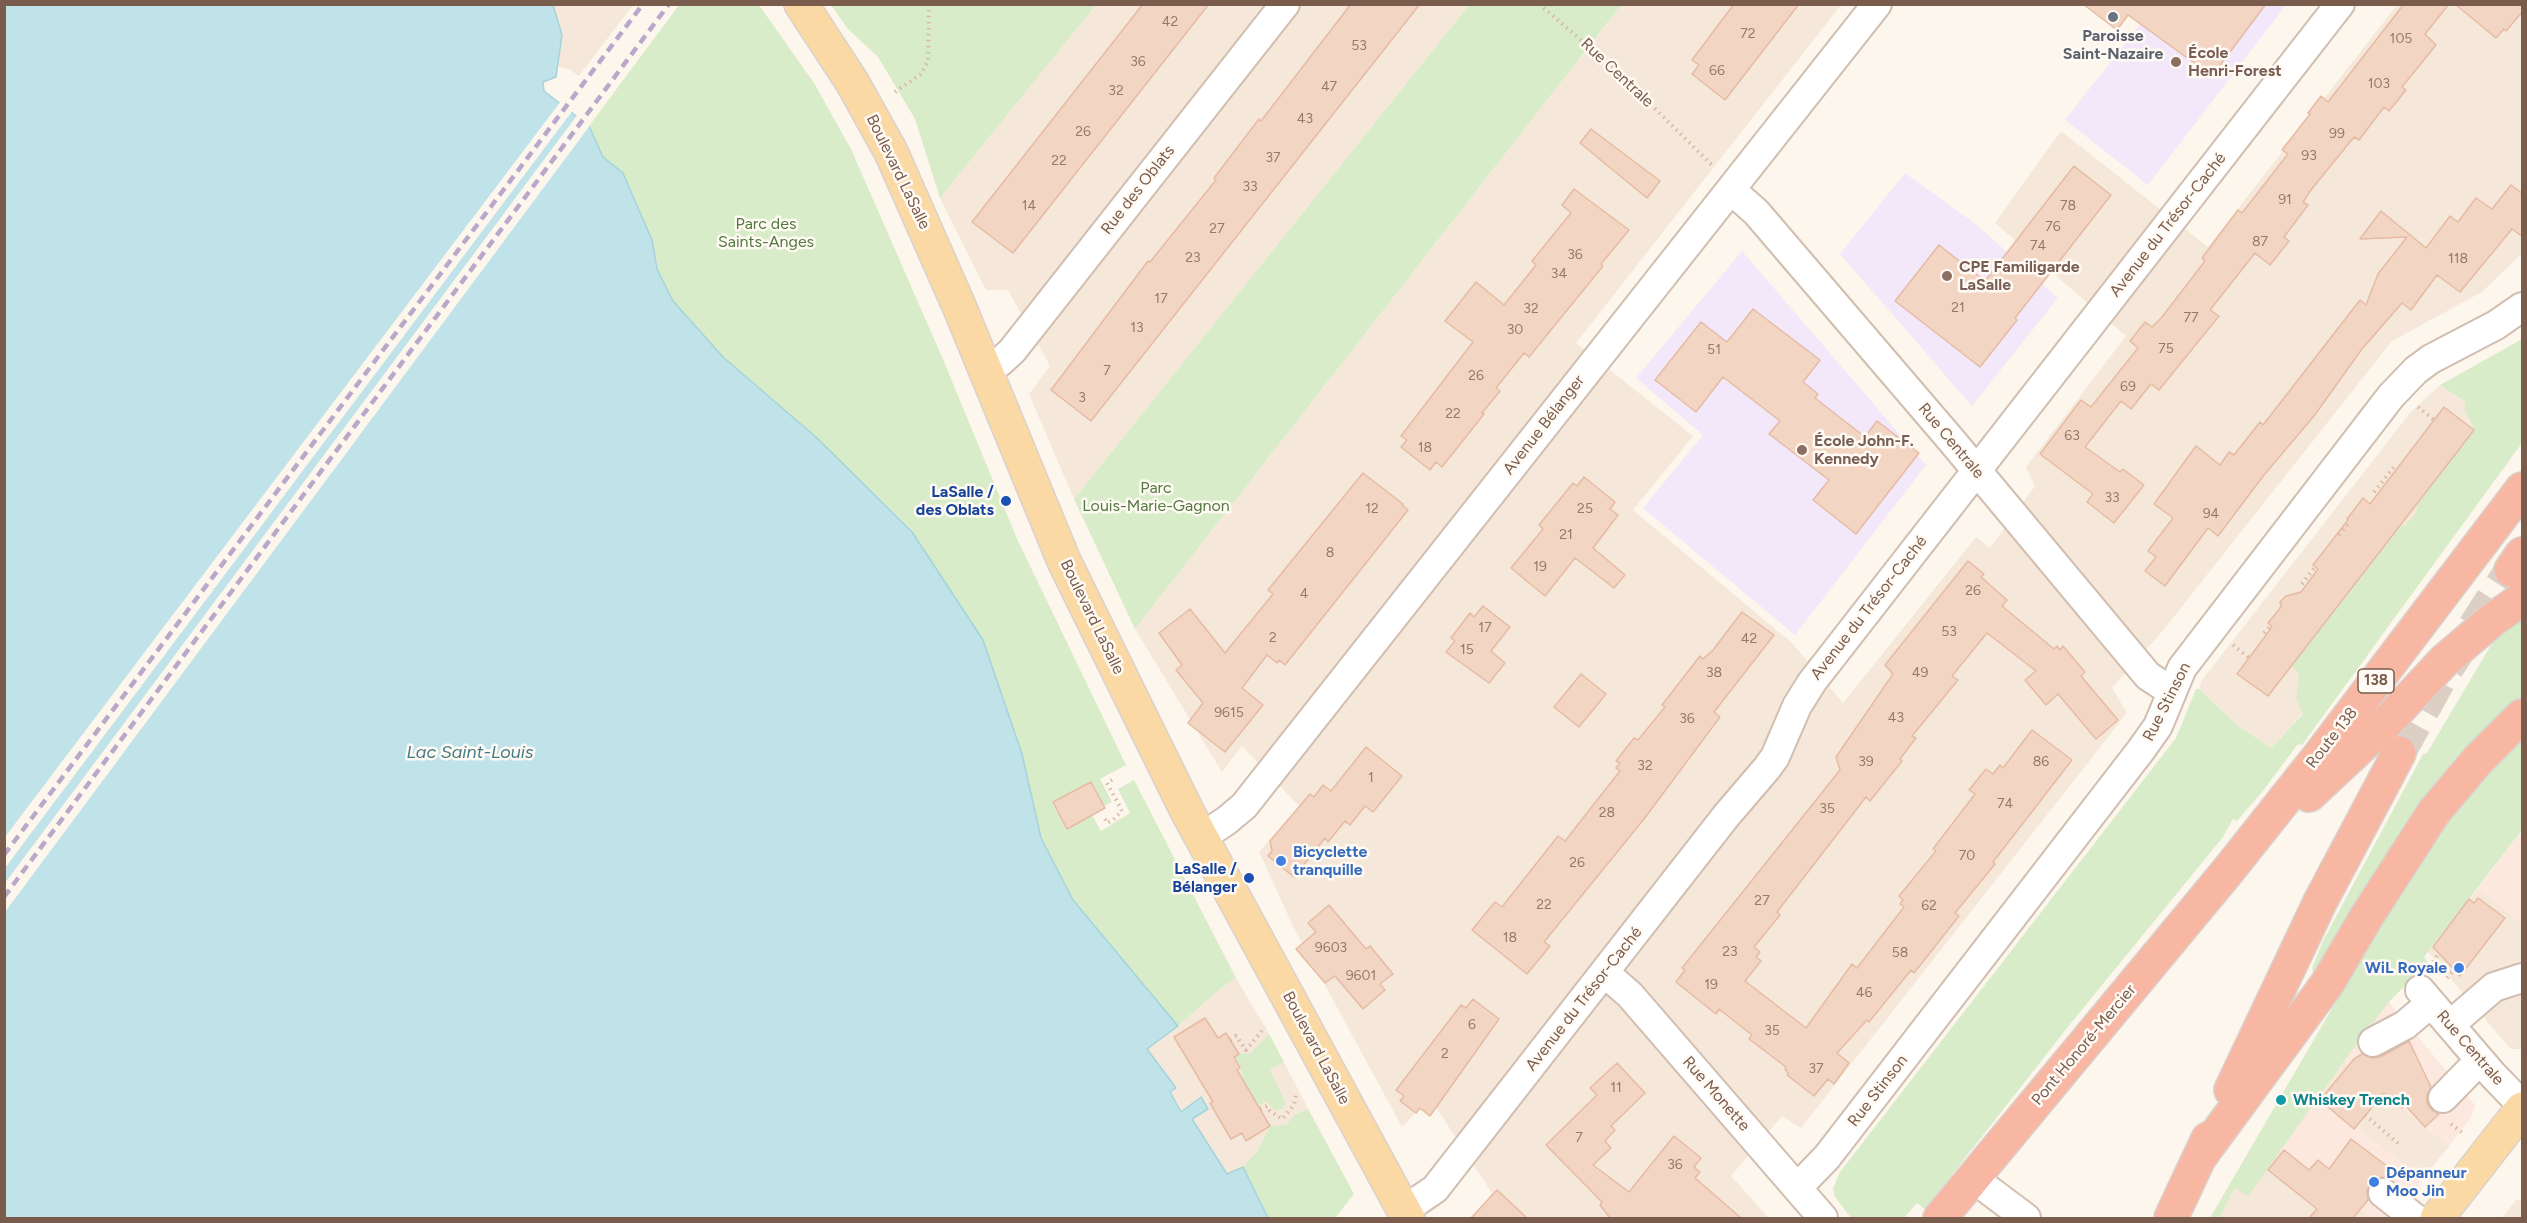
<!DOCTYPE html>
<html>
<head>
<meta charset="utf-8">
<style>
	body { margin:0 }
	#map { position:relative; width:2527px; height:1223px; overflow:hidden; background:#fdf6ec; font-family:Figtree,sans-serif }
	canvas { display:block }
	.frame { position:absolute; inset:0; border:6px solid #7a5c4d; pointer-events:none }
</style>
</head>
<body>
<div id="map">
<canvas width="2527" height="1223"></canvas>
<div class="frame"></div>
</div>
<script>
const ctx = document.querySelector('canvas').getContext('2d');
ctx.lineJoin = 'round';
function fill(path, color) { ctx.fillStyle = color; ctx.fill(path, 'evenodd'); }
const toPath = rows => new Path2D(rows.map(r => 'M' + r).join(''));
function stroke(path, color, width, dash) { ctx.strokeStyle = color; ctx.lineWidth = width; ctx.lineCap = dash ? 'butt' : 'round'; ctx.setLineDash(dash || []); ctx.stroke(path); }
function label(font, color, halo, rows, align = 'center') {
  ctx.font = font + ' Figtree,sans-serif'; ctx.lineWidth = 5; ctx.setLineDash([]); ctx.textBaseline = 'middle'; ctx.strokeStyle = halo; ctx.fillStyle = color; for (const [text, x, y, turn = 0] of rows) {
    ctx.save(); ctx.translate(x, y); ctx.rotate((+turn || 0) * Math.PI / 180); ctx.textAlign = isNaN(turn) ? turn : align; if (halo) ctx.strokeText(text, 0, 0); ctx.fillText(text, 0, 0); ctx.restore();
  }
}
const residential = toPath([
	[553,5,633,5,579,76,569,69,557,66,562,35],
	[1096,5,1469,5,1074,499,1029,394,1050,366,1008,290,986,290,940,198],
	[1621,5,1841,5,1576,343,1693,436,1633,510,1792,643,1843,703,1976,537,1990,548,2035,486,2026,467,2126,336,1995,223,2061,131,2208,247,2397,5,2522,5,2522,253,2482,292,2392,341,2165,628,2112,688,2127,713,1801,1128,1782,1116,1731,1176,1769,1218,1473,1218,1492,1193,1430,1098,1402,1127,1294,928,1259,852,1299,806,1242,746,1222,772,1135,629],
	[2440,385,2489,419,2319,695,2271,748,2237,725,2199,689,2202,680,2410,413],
	[2478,888,2522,924,2522,1049,2511,1049,2507,1045,2428,952],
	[1236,978,1269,1034,1341,1171,1263,1207,1243,1167,1227,1174,1191,1119,1200,1097,1181,1112,1169,1092,1176,1088,1146,1049,1178,1026,1221,988],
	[2345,1060,2449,1146,2423,1179,2317,1098],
	[2281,1148,2284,1150,2371,1218,2220,1218,2234,1187,2248,1195],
	[2516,1200,2522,1200,2522,1218,2502,1218]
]);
const commercial = toPath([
	[2519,834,2522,837,2522,924,2478,888],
	[2389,1002,2475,1105,2471,1118,2449,1146,2345,1060],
	[2317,1098,2423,1179,2394,1218,2371,1218,2281,1148]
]);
const education = toPath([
	[2155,5,2286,5,2148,185,2065,120],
	[1905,173,1977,225,2058,298,1972,406,1840,254],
	[1742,251,1926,465,1795,635,1643,508,1703,435,1636,378]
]);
const green = toPath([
	[679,5,759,5,814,83,851,149,942,357,1018,541,1126,765,1100,779,1112,802,1104,806,1090,782,1053,803,1067,829,1092,815,1101,831,1130,813,1118,789,1134,780,1236,978,1221,988,1178,1026,1073,899,1041,838,1022,753,983,640,912,532,817,438,723,357,673,301,657,269,652,240,631,189,623,173,603,157,589,126],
	[831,5,1096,5,940,198,915,119,878,57,848,29],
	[1469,5,1621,5,1135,629,1074,499],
	[2522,339,2522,443,2302,745,2298,744,2262,792,2237,821,2233,819,2223,837,2071,1023,1925,1209,1917,1203,1904,1218,1851,1218,1835,1197,1833,1188,1840,1172,2176,738,2196,689,2199,689,2237,725,2271,748,2303,714,2296,698,2299,677,2297,671,2270,650,2277,641,2299,657,2399,527,2406,525,2416,513,2417,505,2474,430,2473,425,2465,412,2465,402,2440,385],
	[2522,617,2522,700,2314,974,2312,968,2323,941,2423,754,2427,753,2497,635],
	[2522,735,2522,830,2424,957,2428,962,2389,1002,2345,1060,2248,1196,2234,1188,2220,1218,2210,1218,2418,861,2478,780],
	[1269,1034,1284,1062,1270,1070,1286,1104,1282,1109,1275,1110,1266,1101,1258,1106,1244,1083,1241,1068,1234,1057,1239,1054,1251,1053],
	[1308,1109,1354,1194,1335,1218,1268,1218,1243,1167,1258,1151,1270,1126,1286,1125,1295,1115]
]);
const water = toPath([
	[5,5,553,5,562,35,556,77,543,82,544,91,589,126,603,157,623,173,652,240,657,269,673,301,723,357,817,438,912,532,983,640,1022,754,1041,838,1073,900,1178,1026,1147,1049,1176,1088,1170,1092,1181,1112,1201,1097,1208,1109,1192,1119,1227,1174,1243,1167,1268,1218,5,1218,5,5]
]);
const pier = toPath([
	[561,101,573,110,5,868,5,837],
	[578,114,591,124,5,912,5,883]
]);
const building = toPath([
	[1143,4,1209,4,1013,253,972,222,1143,4],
	[1351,4,1420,4,1091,421,1051,390,1148,261,1150,262,1216,180,1214,178,1259,119,1261,121,1351,4],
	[1734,4,1799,4,1725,100,1692,74,1699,65,1692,60,1734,4],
	[2083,4,2266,4,2212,76,2128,15,2117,30,2083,4],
	[2404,4,2449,4,2425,34,2436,45,2402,87,2406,90,2389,111,2384,107,2359,140,2354,137,2311,190,2303,202,2308,205,2284,237,2289,241,2270,265,2255,253,2210,310,2219,316,2159,390,2151,384,2131,409,2121,401,2085,447,2120,472,2123,469,2144,485,2114,523,2087,502,2093,494,2040,454,2081,400,2091,407,2138,348,2130,341,2145,322,2152,327,2162,317,2205,261,2202,258,2238,210,2242,213,2288,154,2282,150,2310,114,2308,113,2321,96,2328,102,2404,4],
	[2455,4,2523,4,2523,11,2506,31,2504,29,2496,38,2455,4],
	[1591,129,1660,181,1647,198,1580,143,1591,129],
	[2074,166,2111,195,2015,318,2017,320,1980,367,1895,301,1939,245,1985,281,2074,166],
	[2511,185,2523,194,2523,237,2512,229,2460,292,2437,275,2411,310,2402,303,2362,349,2314,416,2264,475,2218,536,2208,528,2165,586,2145,571,2156,557,2148,551,2173,518,2154,504,2196,446,2220,465,2229,452,2234,455,2260,422,2263,425,2360,300,2366,305,2378,274,2407,237,2360,239,2381,211,2426,248,2450,216,2458,222,2476,198,2492,209,2511,185],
	[1574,189,1629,230,1601,264,1603,266,1529,357,1524,353,1496,388,1500,391,1482,413,1484,414,1442,467,1436,462,1430,470,1401,447,1407,440,1401,436,1473,342,1445,321,1476,282,1504,305,1536,265,1532,261,1571,213,1562,205,1574,189],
	[1753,309,1820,360,1803,382,1818,394,1815,398,1865,437,1877,421,1919,453,1856,534,1813,500,1829,480,1769,434,1780,421,1723,377,1696,412,1655,380,1701,322,1727,342,1753,309],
	[2444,407,2474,430,2268,696,2237,674,2272,627,2268,623,2281,607,2280,602,2286,596,2301,592,2318,569,2313,565,2348,520,2347,519,2363,498,2370,504,2444,407],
	[1363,473,1403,504,1402,505,1408,510,1285,665,1279,660,1277,663,1267,655,1242,688,1263,705,1225,752,1188,723,1203,703,1176,670,1182,665,1159,633,1190,609,1225,653,1273,594,1268,590,1363,473],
	[1584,477,1615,502,1610,509,1618,515,1593,548,1625,575,1614,588,1575,558,1545,596,1511,568,1543,529,1539,525,1573,483,1577,486,1584,477],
	[1968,561,1984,574,1981,577,2007,600,2002,606,2054,649,2057,646,2060,650,2063,646,2085,672,2081,676,2118,720,2096,739,2058,694,2046,705,2025,680,2036,671,1987,633,1952,676,1958,680,1912,736,1916,738,1900,759,1902,761,1870,801,1866,797,1777,912,1780,915,1754,947,1760,952,1756,957,1761,961,1745,981,1806,1028,1852,964,1857,968,1904,907,1900,904,1903,900,1899,896,1936,851,1933,849,1975,794,1969,790,1986,769,1993,774,2000,765,2003,768,2032,730,2072,760,1993,862,1995,864,1955,913,1959,916,1914,973,1911,970,1869,1022,1867,1020,1837,1053,1849,1063,1834,1084,1828,1079,1814,1096,1787,1075,1788,1073,1785,1069,1786,1067,1749,1039,1752,1035,1719,1009,1716,1014,1676,982,1685,970,1682,968,1840,770,1836,757,1893,674,1885,665,1968,561],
	[1483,606,1510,627,1491,651,1505,663,1489,683,1446,652,1455,641,1451,638,1470,613,1474,617,1483,606],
	[1742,612,1774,635,1714,712,1720,717,1644,819,1544,942,1550,946,1527,974,1472,930,1495,902,1502,907,1558,836,1565,841,1620,771,1616,768,1620,763,1616,761,1634,738,1638,740,1665,707,1662,705,1700,656,1703,659,1713,650,1742,612],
	[1581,674,1606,694,1579,727,1554,707,1581,674],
	[1366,747,1402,776,1373,812,1365,806,1350,825,1345,821,1328,842,1325,838,1294,877,1268,856,1272,851,1270,841,1310,794,1314,797,1323,785,1331,791,1366,747],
	[1091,782,1105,808,1067,829,1053,802,1091,782],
	[2478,898,2505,918,2460,976,2433,947,2469,899,2474,903,2478,898],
	[1329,905,1366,949,1370,946,1393,974,1380,984,1385,990,1363,1009,1335,976,1325,983,1296,949,1316,932,1308,923,1329,905],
	[1473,999,1499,1019,1430,1116,1420,1108,1416,1113,1400,1101,1404,1096,1396,1090,1461,1005,1466,1008,1473,999],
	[1205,1018,1218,1038,1226,1033,1239,1054,1234,1057,1240,1068,1237,1070,1270,1126,1246,1141,1242,1133,1231,1139,1210,1103,1213,1102,1174,1037,1205,1018],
	[2409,1041,2431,1087,2427,1095,2427,1103,2432,1110,2439,1114,2425,1127,2405,1105,2402,1108,2384,1093,2354,1129,2320,1100,2354,1059,2362,1054,2372,1058,2380,1057,2409,1041],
	[1617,1063,1645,1093,1611,1126,1615,1130,1605,1141,1611,1148,1593,1165,1629,1192,1674,1136,1701,1158,1694,1167,1700,1172,1695,1178,1741,1218,1610,1218,1600,1205,1602,1202,1546,1145,1597,1095,1590,1088,1617,1063],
	[2351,1139,2391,1169,2385,1177,2376,1178,2370,1183,2367,1191,2368,1200,2353,1218,2309,1218,2317,1209,2268,1170,2284,1150,2309,1170,2318,1160,2329,1169,2351,1139],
	[1497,1190,1527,1218,1471,1218,1497,1190]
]);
const highwayTunnel = toPath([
	[2399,753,2439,681,2511,570]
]);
const path = toPath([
	[1539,4,1617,71,1714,167],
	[895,92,921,74,928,61,929,4],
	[2418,407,2434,420],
	[2374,492,2394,467,2397,469],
	[2339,535,2350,521],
	[2302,584,2315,567],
	[2264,633,2271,625],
	[2233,645,2249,658],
	[1105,819,1107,823,1113,820,1122,811,1107,783,1114,779],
	[2433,962,2439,953],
	[2447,978,2454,970],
	[1230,1040,1236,1036,1246,1050,1265,1027],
	[1260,1109,1267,1106,1270,1111,1282,1119,1294,1105,1296,1094],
	[2365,1115,2400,1145],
	[2451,1124,2464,1134]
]);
const minor = toPath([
	[1731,190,1756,212,1952,441,2148,676,2171,691],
	[985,369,1000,362,1012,351,1285,4],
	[1202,837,1226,821,1244,806,1877,4],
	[1605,973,1630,995,1823,1218],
	[2420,990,2492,1074,2522,1105],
	[2450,1025,2494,987,2522,978],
	[2373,1042,2405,1025,2431,1003],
	[2443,1098,2480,1060],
	[1974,1179,2026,1218],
	[1797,1188,1827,1157,2141,750,2158,726,2182,668,2391,396,2416,370,2431,359,2496,325,2522,307],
	[2383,1193,2415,1218],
	[1404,1210,1435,1189,1726,816,1767,768,1775,757,1797,706,1812,682,2340,4]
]);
const major = toPath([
	[801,4,852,82,891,152,959,306,1064,561,1187,811,1408,1218],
	[2437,1218,2522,1109]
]);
const highway = toPath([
	[2511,570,2522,554],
	[2309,795,2385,724,2444,661,2492,620,2522,599],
	[2231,1090,2320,902,2399,753],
	[2199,1158,2327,984,2367,916,2434,812,2477,761,2522,716],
	[1940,1218,2227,872,2320,755,2522,489],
	[2171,1218,2208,1139]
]);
const rail = toPath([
	[4,855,643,4],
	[4,897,669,4]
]);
const markers = [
	[2113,17,6,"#6b7280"],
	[2176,62,6,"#8d6e63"],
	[1947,276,6,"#8d6e63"],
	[1802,450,6,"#8d6e63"],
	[1006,501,6,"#1a4fb4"],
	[1281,861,6,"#3f7fe0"],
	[1249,878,6,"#1a4fb4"],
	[2459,968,6,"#3f7fe0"],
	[2281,1100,6,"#0f9aa8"],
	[2374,1182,6,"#3f7fe0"]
];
const numberNames = [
	["42",1170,22],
	["72",1748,34],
	["105",2401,39],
	["53",1359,46],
	["36",1138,62],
	["66",1717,71],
	["103",2379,84],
	["47",1329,87],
	["32",1116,91],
	["43",1305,119],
	["26",1083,132],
	["99",2337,134],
	["93",2309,156],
	["37",1273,158],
	["22",1059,161],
	["33",1250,187],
	["91",2285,200],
	["14",1029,206],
	["78",2068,206],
	["76",2053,227],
	["27",1217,229],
	["87",2260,242],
	["74",2038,246],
	["36",1575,255],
	["23",1193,258],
	["118",2458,259],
	["34",1559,274],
	["17",1161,299],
	["21",1958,308],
	["32",1531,309],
	["77",2191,318],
	["13",1137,328],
	["30",1515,330],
	["75",2166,349],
	["51",1714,350],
	["7",1107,371],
	["26",1476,376],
	["69",2128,387],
	["3",1082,398],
	["22",1453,414],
	["63",2072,436],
	["18",1425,448],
	["33",2112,498],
	["12",1372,509],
	["25",1585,509],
	["94",2211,514],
	["21",1566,535],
	["8",1330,553],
	["19",1540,567],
	["26",1973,591],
	["4",1304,594],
	["17",1485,628],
	["53",1949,632],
	["2",1273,638],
	["42",1749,639],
	["15",1467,650],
	["38",1714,673],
	["49",1920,673],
	["9615",1229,713],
	["43",1896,718],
	["36",1687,719],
	["39",1866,762],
	["86",2041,762],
	["32",1645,766],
	["1",1371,778],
	["74",2005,804],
	["35",1827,809],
	["28",1607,813],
	["70",1967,856],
	["26",1577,863],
	["27",1762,901],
	["22",1544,905],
	["62",1929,906],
	["18",1510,938],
	["9603",1331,948],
	["23",1730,952],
	["58",1900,953],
	["9601",1361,976],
	["19",1711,985],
	["46",1864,993],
	["6",1472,1025],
	["35",1772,1031],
	["2",1445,1054],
	["37",1816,1069],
	["11",1616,1088],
	["7",1579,1138],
	["36",1675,1165]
];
const shields = [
	[2376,681,36]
];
const shieldNames = [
	["138",2376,681]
];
const worshipNames = [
	["Paroisse",2113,36],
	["Saint-Nazaire",2113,54]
];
const educationNames = [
	["École",2188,53],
	["Henri-Forest",2188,71],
	["CPE Familigarde",1959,267],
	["LaSalle",1959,285],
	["École John-F.",1814,441],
	["Kennedy",1814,459]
];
const streetNames = [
	["Rue Centrale",1617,73,43],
	["Boulevard LaSalle",898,172,64],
	["Rue des Oblats",1138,190,-52],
	["Avenue du Trésor-Caché",2168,225,-52],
	["Avenue Bélanger",1544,425,-52],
	["Rue Centrale",1951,441,50],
	["Avenue du Trésor-Caché",1869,608,-52],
	["Boulevard LaSalle",1092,617,64],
	["Rue Stinson",2167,702,-63],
	["Route 138",2332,738,-52],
	["Avenue du Trésor-Caché",1584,999,-52],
	["Pont Honoré-Mercier",2084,1045,-50],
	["Boulevard LaSalle",1316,1048,62],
	["Rue Centrale",2470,1048,49],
	["Rue Stinson",1878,1091,-52],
	["Rue Monette",1716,1094,49]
];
const parkNames = [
	["Parc des",766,224],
	["Saints-Anges",766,242],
	["Parc",1156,488],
	["Louis-Marie-Gagnon",1156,506]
];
const transitNames = [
	["LaSalle /",994,492],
	["des Oblats",994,510],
	["LaSalle /",1237,869],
	["Bélanger",1237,887]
];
const shopNames = [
	["Bicyclette",1293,852],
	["tranquille",1293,870],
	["WiL Royale",2447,968,"right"],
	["Dépanneur",2386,1173],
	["Moo Jin",2386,1191]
];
const cultureNames = [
	["Whiskey Trench",2293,1100]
];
const waterNames = [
	["Lac Saint-Louis",470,753]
];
fill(residential, '#f5e8da');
fill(commercial, '#fde8e0');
fill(education, '#f3e8fa');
fill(green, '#d8ecc9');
fill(water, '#bfe3e8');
stroke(water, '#a5d3da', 1.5);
fill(pier, '#fdf6ec');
fill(building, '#f3d5c3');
stroke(building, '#e6bba3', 1.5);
stroke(highwayTunnel, '#dcd0c4', 33, [33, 16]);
stroke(minor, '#d1beb0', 32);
stroke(major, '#dad1cd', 36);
stroke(highway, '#dad1cd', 36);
stroke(path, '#d9b8a5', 4, [1.5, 4.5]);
stroke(minor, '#fff', 28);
stroke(major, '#fbd9a5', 33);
stroke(highway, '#f7b7a3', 33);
stroke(rail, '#b9a8c9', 4.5, [9, 6]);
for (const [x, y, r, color] of markers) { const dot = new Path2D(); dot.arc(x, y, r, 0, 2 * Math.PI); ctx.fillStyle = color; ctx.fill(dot); stroke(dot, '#fffaf3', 2); }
label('14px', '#987a6a', null, numberNames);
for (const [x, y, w] of shields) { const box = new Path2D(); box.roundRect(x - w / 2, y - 12, w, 24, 4.5); ctx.fillStyle = '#fffaf3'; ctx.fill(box); stroke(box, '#7a5c4d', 1.5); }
label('bold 15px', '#7a5c4d', null, shieldNames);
label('bold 16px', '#5b616d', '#fffaf3', worshipNames);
label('bold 16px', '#785e54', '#fffaf3', educationNames, 'left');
label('16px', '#7a5c4d', '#fffaf3', streetNames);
label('16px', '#537a41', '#fffaf3', parkNames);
label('bold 16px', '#164399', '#fffaf3', transitNames, 'right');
label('bold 16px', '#366cbe', '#fffaf3', shopNames, 'left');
label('bold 16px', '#0d838f', '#fffaf3', cultureNames, 'left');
label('italic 18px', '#437c86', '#fffaf3', waterNames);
</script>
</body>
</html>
